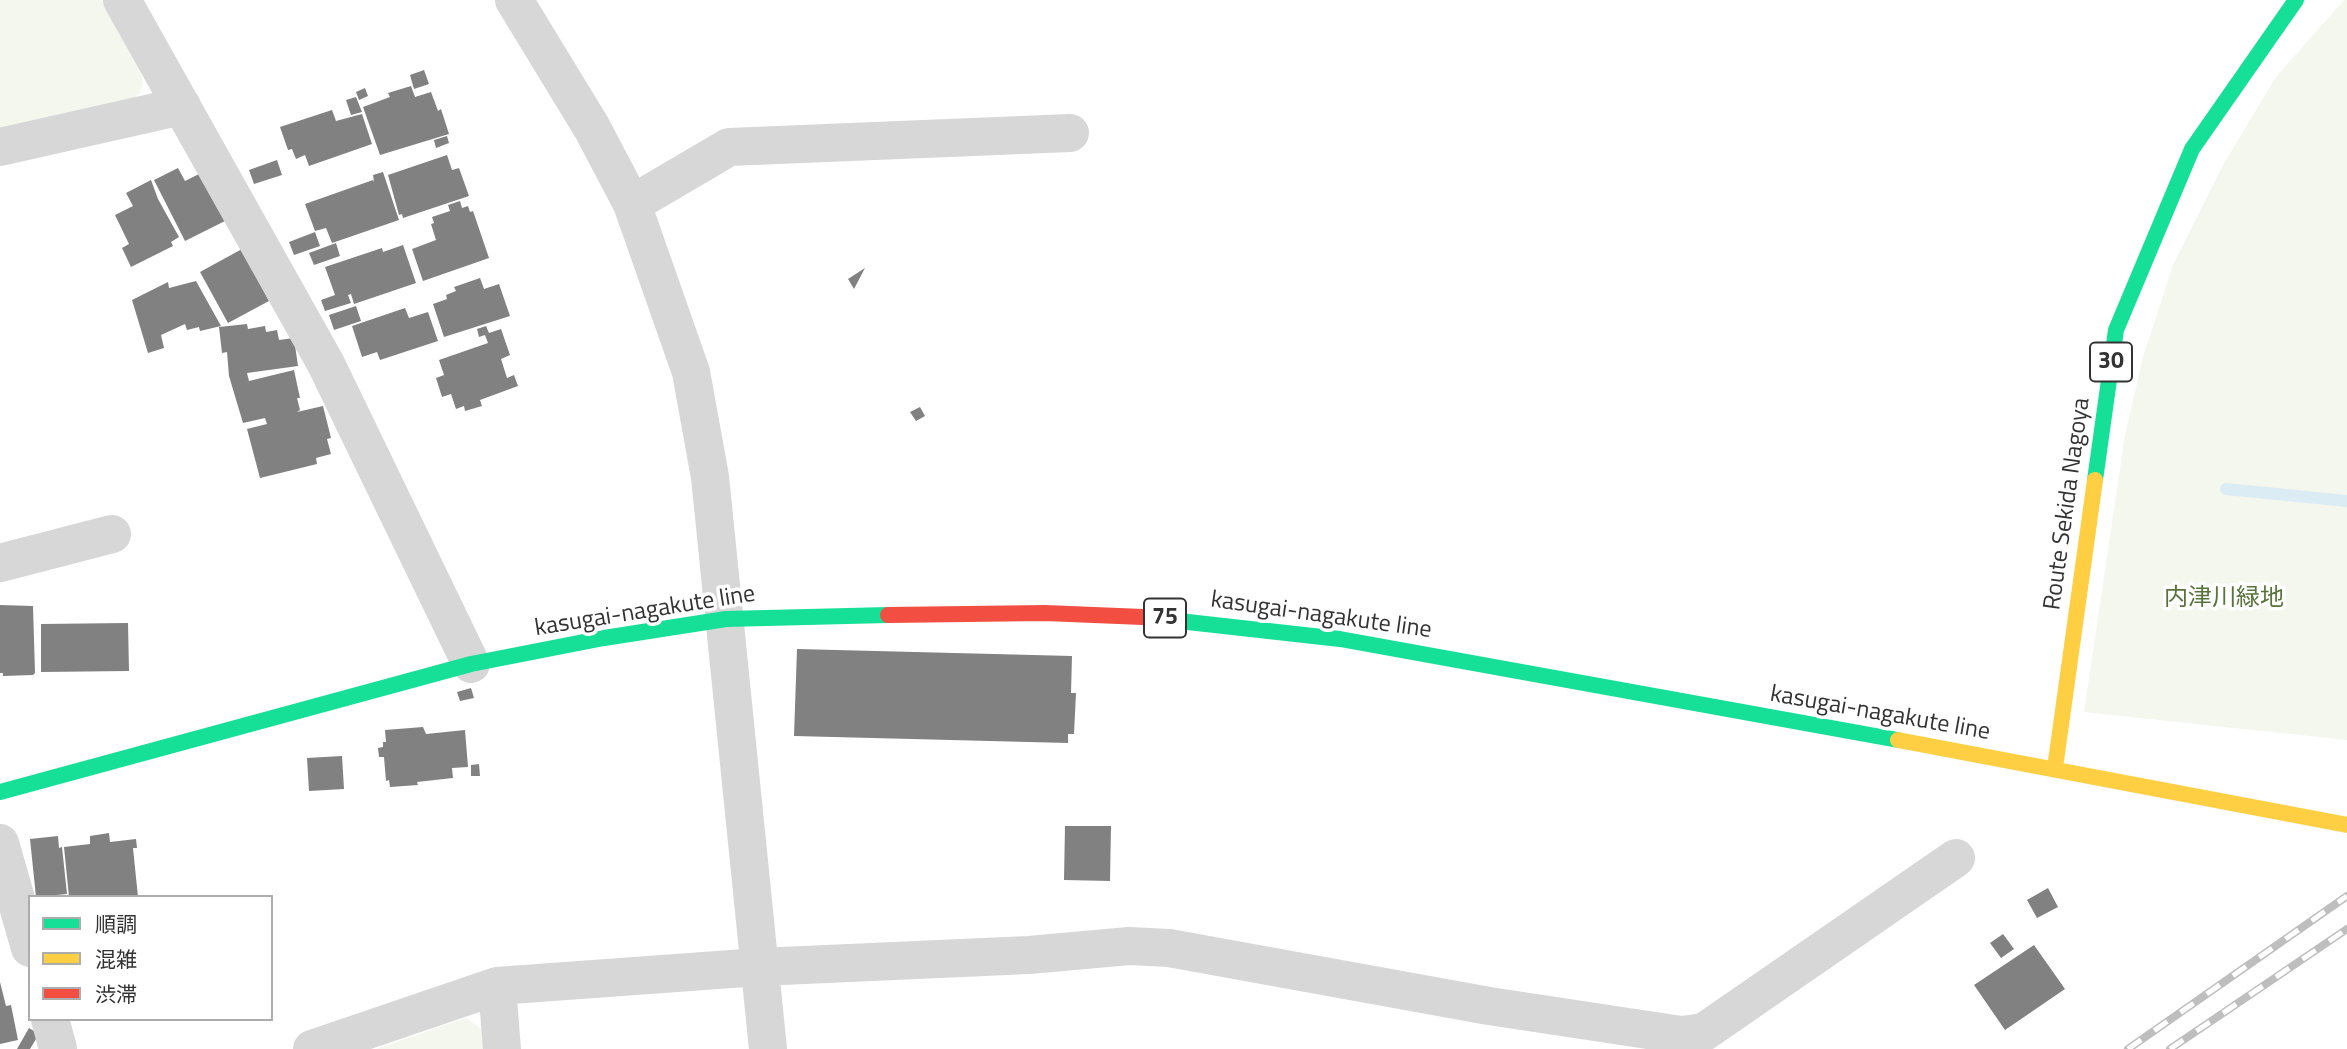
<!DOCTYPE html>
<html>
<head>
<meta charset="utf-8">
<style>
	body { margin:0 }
	#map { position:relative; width:2347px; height:1049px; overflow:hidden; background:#fff; font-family:"Titillium Web","Noto Sans JP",sans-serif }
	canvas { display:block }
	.legend { position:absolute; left:28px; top:895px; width:245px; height:126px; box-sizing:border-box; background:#fff; border:2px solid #adadad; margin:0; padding:9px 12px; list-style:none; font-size:21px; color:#333 }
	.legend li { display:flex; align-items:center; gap:14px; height:35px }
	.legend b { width:35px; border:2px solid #adadad }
</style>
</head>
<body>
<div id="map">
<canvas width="2347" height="1049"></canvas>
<ul class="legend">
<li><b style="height:9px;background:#16e098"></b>順調</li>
<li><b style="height:9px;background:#ffcf43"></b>混雑</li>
<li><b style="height:9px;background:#f24e42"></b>渋滞</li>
</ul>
</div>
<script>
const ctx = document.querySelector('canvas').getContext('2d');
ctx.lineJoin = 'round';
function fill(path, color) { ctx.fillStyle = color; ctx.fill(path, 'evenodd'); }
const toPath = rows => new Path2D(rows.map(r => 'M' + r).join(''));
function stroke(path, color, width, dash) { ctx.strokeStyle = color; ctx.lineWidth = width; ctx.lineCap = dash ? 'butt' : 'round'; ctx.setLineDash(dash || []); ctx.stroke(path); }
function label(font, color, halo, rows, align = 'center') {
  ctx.font = font + ' "Titillium Web","Noto Sans JP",sans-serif'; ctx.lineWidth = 7; ctx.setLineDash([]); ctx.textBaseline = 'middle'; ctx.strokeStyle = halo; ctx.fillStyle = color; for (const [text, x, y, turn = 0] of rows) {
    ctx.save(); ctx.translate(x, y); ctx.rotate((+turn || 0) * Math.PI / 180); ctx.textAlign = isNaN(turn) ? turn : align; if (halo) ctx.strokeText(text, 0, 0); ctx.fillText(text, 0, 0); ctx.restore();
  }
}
const green = toPath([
	[0,0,101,0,141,73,143,84,139,94,126,104,0,133],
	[2344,0,2347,0,2347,740,2084,712,2125,435,2143,357,2173,265,2223,165,2276,77],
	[466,1018,484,1031,485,1049,376,1049]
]);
const stream = toPath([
	[2226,489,2347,501]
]);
const building = toPath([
	[424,70,429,84,414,89,410,75],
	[411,86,415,97,431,92,438,111,441,109,449,134,380,155,363,107,390,97,388,93],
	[365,88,368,96,359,100,356,92],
	[356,97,362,112,351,115,346,100],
	[332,110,336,121,362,114,372,144,309,166,305,155,296,159,292,149,288,150,280,127],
	[447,136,449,143,436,148,434,140],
	[447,155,452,170,459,168,469,196,403,218,402,214,399,215,388,175],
	[277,160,282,175,254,184,249,170],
	[178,168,185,181,203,172,227,220,185,241,154,180],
	[383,172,399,220,332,243,326,228,315,231,305,204,373,180,374,182,373,175],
	[151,180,158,199,179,237,171,242,173,246,131,267,122,248,129,244,115,215,133,206,126,193],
	[460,201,462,208,468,206,470,212,473,211,489,258,423,281,412,249,436,240,431,224,434,223,432,217,450,211,448,205],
	[315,232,320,246,294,255,289,242],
	[336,243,340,256,314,265,309,253],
	[403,245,416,283,354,304,351,294,348,295,351,303,325,311,321,300,335,295,325,267,382,248,383,252],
	[242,249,269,301,228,323,200,272],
	[865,268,854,289,848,279],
	[480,278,484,289,499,284,510,316,444,337,433,304,447,299,446,295,456,291,454,287],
	[196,281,221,326,200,331,199,327,187,330,185,324,161,335,164,348,148,353,132,300,168,282,169,288],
	[356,306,361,321,334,330,329,315],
	[405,308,409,318,428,312,438,341,380,360,377,352,362,357,352,326],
	[247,324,248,329,265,326,266,332,277,330,279,340,294,338,298,366,247,373,249,381,294,370,300,398,297,398,300,410,297,412,323,406,331,438,327,439,331,454,316,458,317,464,260,478,247,429,267,424,265,418,243,423,229,376,227,352,222,353,219,327],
	[486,326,489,333,501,329,510,355,501,359,507,378,514,375,518,386,480,400,482,406,465,411,464,406,456,409,451,394,442,397,436,378,444,375,439,360,488,343,485,335,479,337,477,329],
	[920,407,925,416,916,421,910,412],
	[0,605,33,606,35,673,33,675,3,676,3,673,0,673],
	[128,623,129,671,41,672,41,624],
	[797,649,1072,656,1071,693,1076,693,1074,734,1068,734,1068,743,794,736],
	[471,688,474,698,460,701,457,692],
	[423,727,426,734,465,730,468,767,452,768,453,778,417,782,418,785,390,787,389,780,386,781,384,757,379,757,378,748,383,747,383,742,386,742,385,730],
	[342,756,344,789,309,791,307,758],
	[479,764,480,776,471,776,471,765],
	[1065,826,1111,826,1110,881,1064,880],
	[109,833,110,842,136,839,137,848,133,848,138,897,69,897,64,847,90,844,90,836],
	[58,836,59,848,62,847,67,894,36,897,30,839],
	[2048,888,2058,907,2037,918,2027,900],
	[2003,934,2014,949,2001,958,1990,943],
	[2034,945,2065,989,2005,1030,1974,985],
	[0,982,6,1006,11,1005,18,1040,0,1044],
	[29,1028,39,1034,30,1049,17,1049]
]);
const street = toPath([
	[122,0,326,364,471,664],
	[514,0,592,128,632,204,691,372,710,477,768,1049],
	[0,147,182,106],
	[632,204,729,147,1070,133],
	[0,563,112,534],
	[0,843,30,948],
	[50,1019,58,1049],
	[312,1049,497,986],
	[502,1049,497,986,759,967,1029,955,1129,946,1169,948,1489,1006,1681,1035,1704,1032,1956,858]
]);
const fast = toPath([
	[2095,480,2116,330,2192,149,2296,0],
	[1143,617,1340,639,1898,740],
	[0,792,471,664,604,638,726,619,888,615]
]);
const slow = toPath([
	[1898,740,2347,825],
	[2055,768,2095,480]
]);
const jam = toPath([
	[888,615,1045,613,1143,617]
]);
const rail = toPath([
	[2128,1049,2347,896],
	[2170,1049,2347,929]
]);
const shields = [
	[2111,362,42],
	[1165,618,42]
];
const shieldNames = [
	["30",2111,362],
	["75",1165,618]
];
const streetNames = [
	["Route Sekida Nagoya",2068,504,-82],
	["kasugai-nagakute line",645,612,-9],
	["kasugai-nagakute line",1321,616,8],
	["kasugai-nagakute line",1880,714,10]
];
const parkNames = [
	["内津川緑地",2224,599]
];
fill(green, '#f3f7ee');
stroke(stream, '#dcecf4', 12);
fill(building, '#818181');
stroke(street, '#d7d7d7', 38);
stroke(fast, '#16e098', 16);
stroke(slow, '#ffcf43', 16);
stroke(jam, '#f24e42', 16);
stroke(rail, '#bebebe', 8);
stroke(rail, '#fff', 5, [16]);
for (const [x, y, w] of shields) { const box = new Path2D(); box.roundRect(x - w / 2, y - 19.5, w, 39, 5); ctx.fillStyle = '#fff'; ctx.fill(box); stroke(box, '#333', 2); }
label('bold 23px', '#333', null, shieldNames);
label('24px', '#333', '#fff', streetNames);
label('24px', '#58733b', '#fff', parkNames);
</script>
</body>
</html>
